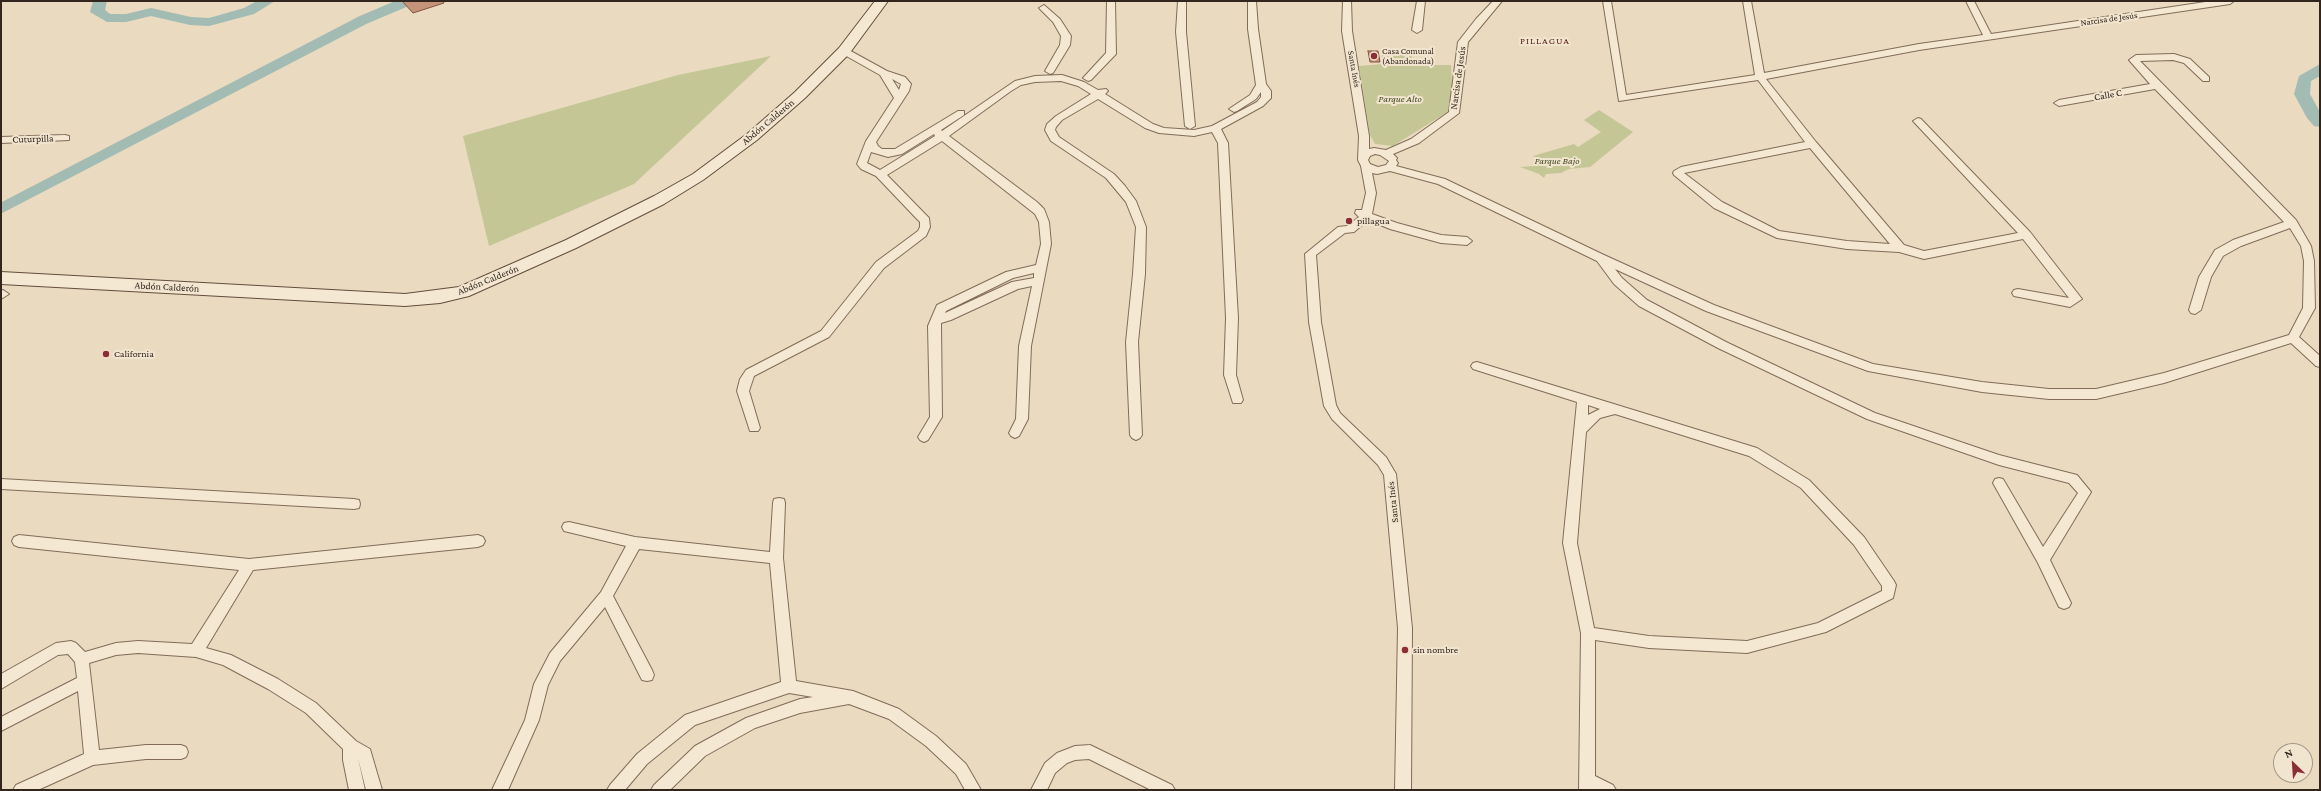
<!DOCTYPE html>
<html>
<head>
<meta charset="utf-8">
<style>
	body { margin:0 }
	#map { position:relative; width:2321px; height:791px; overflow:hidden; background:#e9dac0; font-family:"Crimson Pro",serif }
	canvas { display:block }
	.frame { position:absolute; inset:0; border:2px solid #32251d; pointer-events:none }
	.north { position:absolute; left:2273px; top:743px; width:40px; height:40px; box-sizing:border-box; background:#f2e5cf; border:1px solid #a59888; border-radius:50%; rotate:335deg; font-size:11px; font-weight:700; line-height:16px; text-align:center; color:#32251d }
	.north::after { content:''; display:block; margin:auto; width:14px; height:18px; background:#8b2e36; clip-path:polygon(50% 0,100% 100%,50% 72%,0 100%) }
</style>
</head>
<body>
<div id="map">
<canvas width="2321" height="791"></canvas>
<div class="frame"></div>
<div class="north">N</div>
</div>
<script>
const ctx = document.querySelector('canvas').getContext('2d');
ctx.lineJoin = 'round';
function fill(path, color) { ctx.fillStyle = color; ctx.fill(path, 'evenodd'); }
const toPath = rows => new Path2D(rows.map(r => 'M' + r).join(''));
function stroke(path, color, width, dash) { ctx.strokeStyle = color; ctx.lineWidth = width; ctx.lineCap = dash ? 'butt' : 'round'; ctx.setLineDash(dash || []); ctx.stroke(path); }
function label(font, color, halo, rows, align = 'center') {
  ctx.font = font + ' "Crimson Pro",serif'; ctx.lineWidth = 4; ctx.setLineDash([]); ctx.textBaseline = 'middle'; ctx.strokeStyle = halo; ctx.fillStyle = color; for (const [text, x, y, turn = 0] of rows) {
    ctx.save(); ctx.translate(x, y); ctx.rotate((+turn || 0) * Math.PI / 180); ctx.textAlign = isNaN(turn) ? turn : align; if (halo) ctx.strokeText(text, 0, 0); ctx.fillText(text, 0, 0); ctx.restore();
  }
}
const green = toPath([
	[1382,50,1411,50,1412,65,1451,65,1452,85,1449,111,1393,146,1375,144,1370,135,1359,66,1383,64],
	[771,56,634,184,489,246,463,136,678,75],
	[1599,110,1633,132,1590,167,1569,169,1561,173,1546,174,1544,178,1539,174,1520,167,1535,166,1541,161,1533,156,1574,144,1578,147,1601,132,1584,120]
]);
const canal = toPath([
	[1,208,363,20,408,1]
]);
const river = toPath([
	[93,1,107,1,105,10,110,14,126,14,151,8,191,17,209,18,244,8,257,1,275,1,254,14,209,26,190,25,151,16,126,22,107,22,90,12,93,1],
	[2320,64,2320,76,2311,81,2310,94,2320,112,2320,127,2314,126,2307,118,2294,94,2299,76,2320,64]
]);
const building = toPath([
	[402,1,443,1,444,3,413,13,402,1],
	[1368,51,1378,51,1380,62,1370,62,1368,51]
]);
const street = toPath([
	[1107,1,1115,1,1116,54,1091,80,1088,81,1083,78,1106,53,1107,1],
	[1178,1,1186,1,1186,32,1195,126,1190,129,1185,126,1176,32,1178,1],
	[1248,1,1256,1,1258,29,1266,84,1271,91,1271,98,1263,106,1221,129,1228,143,1238,318,1236,375,1243,400,1241,403,1233,403,1224,375,1226,318,1218,143,1212,132,1194,136,1159,133,1145,128,1098,99,1062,120,1056,127,1055,130,1059,137,1114,174,1125,186,1136,201,1146,227,1145,274,1138,342,1142,435,1140,438,1136,440,1132,438,1130,435,1126,342,1133,274,1136,227,1126,202,1106,178,1051,141,1045,130,1047,124,1056,116,1091,94,1078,86,1061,81,1035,82,1021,85,1011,91,949,136,1037,202,1044,209,1049,222,1051,244,1031,346,1028,419,1019,436,1015,438,1011,436,1009,433,1016,419,1019,346,1032,286,1018,289,951,320,941,323,942,417,928,440,924,442,920,440,918,437,930,417,928,326,937,305,1006,272,1036,265,1041,244,1039,222,1035,214,942,141,887,175,929,218,930,227,926,236,884,268,829,337,754,376,749,391,760,428,758,431,750,431,737,391,740,379,746,370,821,331,876,262,918,231,920,227,920,222,916,218,876,176,861,169,857,164,866,141,894,98,880,75,841,53,841,49,847,49,887,71,905,77,911,84,909,91,876,142,878,146,882,149,895,149,958,111,964,111,964,115,941,130,942,131,1015,81,1035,76,1062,75,1084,82,1098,90,1106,89,1108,91,1105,94,1153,124,1164,128,1194,130,1212,126,1257,102,1261,97,1261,92,1256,99,1237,111,1234,112,1229,109,1250,95,1256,85,1248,29,1248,1],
	[892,79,901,84,899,90,892,79],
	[934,134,935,136,880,170,867,163,871,152,888,157,902,154,934,134],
	[1034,273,1034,278,1012,282,945,313,946,311,1013,278,1034,273],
	[1343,1,1351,1,1352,31,1369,136,1369,149,1374,148,1386,150,1411,139,1449,112,1458,42,1476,19,1493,1,1502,1,1468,42,1459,113,1419,143,1393,154,1397,158,1396,160,1398,163,1396,166,1445,179,1604,255,1714,305,1873,364,1982,382,2049,389,2096,389,2164,373,2289,335,2303,308,2304,261,2301,246,2290,228,2241,246,2223,256,2211,277,2201,310,2195,314,2191,313,2189,310,2199,277,2215,250,2233,240,2284,222,2155,89,2059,106,2054,103,2059,100,2150,84,2129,60,2136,55,2174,54,2190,59,2209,77,2209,81,2203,81,2184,63,2173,60,2140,61,2296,220,2311,246,2314,261,2315,308,2299,337,2320,356,2320,367,2316,366,2291,343,2164,383,2096,399,2049,399,1982,392,1868,371,1706,311,1615,269,1622,278,1647,300,1726,342,1875,413,1999,455,2077,475,2091,492,2050,560,2071,603,2069,607,2064,609,2059,607,2038,563,1993,483,1995,479,1999,478,2003,479,2043,547,2078,493,2069,483,1999,465,1867,419,1718,348,1639,306,1614,284,1597,261,1438,184,1390,171,1377,174,1372,173,1376,193,1372,214,1397,223,1441,235,1467,237,1472,241,1467,245,1441,243,1390,229,1368,220,1354,232,1345,233,1316,255,1321,322,1336,405,1340,413,1386,457,1396,474,1412,628,1411,790,1395,790,1398,628,1384,475,1378,465,1332,419,1324,406,1309,322,1305,254,1338,227,1347,226,1359,217,1355,213,1356,210,1362,210,1366,193,1361,166,1358,160,1359,136,1342,31,1343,1],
	[1375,154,1380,155,1389,161,1386,165,1378,167,1370,164,1368,160,1370,156,1375,154],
	[1417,1,1425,1,1422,30,1417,33,1412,30,1417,1],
	[1603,1,1611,1,1626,95,1755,75,1743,1,1751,1,1764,73,1919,44,1983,35,1966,1,1974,1,1991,34,2212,1,2234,1,2230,4,1919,50,1766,79,1816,142,1904,245,1924,251,2018,233,1913,121,1918,118,1921,119,2030,232,2082,299,2070,307,2014,296,2012,293,2014,290,2018,289,2069,298,2023,239,1924,259,1899,252,1847,249,1777,238,1714,208,1674,175,1673,173,1674,171,1681,167,1805,142,1758,80,1619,101,1603,1],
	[1810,148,1890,244,1847,241,1779,231,1722,202,1684,173,1810,148],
	[1044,5,1060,19,1071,36,1070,45,1053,73,1050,74,1045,71,1060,45,1061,36,1053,22,1039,8,1044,5],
	[65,135,69,136,69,140,1,143,1,137,65,135],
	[3,290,9,294,1,299,1,291,3,290],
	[1477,362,1757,448,1809,480,1864,537,1894,581,1896,585,1893,598,1826,632,1747,653,1649,648,1595,640,1595,776,1613,785,1616,790,1579,790,1581,633,1563,543,1577,402,1473,369,1471,366,1473,363,1477,362],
	[1588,405,1600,409,1588,415,1588,405],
	[1615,414,1749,456,1801,488,1854,545,1882,586,1882,591,1818,623,1747,641,1649,636,1594,628,1577,543,1586,432,1600,418,1615,414],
	[1,479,354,499,359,500,360,504,359,508,354,509,1,489,1,479],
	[779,498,784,499,785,503,783,558,796,681,853,691,899,709,936,736,966,764,981,790,965,790,956,774,926,746,889,719,849,704,800,713,755,728,705,756,670,790,651,790,654,785,695,746,746,718,800,699,813,697,789,693,695,725,647,764,625,790,607,790,610,785,637,754,685,715,781,682,770,563,639,549,613,596,652,670,654,675,652,680,647,681,642,680,605,607,560,661,548,685,539,720,508,790,492,790,525,720,534,684,550,653,601,592,626,546,564,531,562,527,564,523,569,522,635,537,770,552,773,503,774,499,779,498],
	[19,535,249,559,478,535,483,537,485,541,483,545,478,547,253,570,206,648,231,655,278,679,316,703,356,741,370,749,382,790,366,790,358,758,365,790,349,790,343,760,343,749,306,713,268,689,223,665,196,657,138,653,116,655,89,663,99,750,146,745,181,745,186,747,188,752,186,757,181,759,146,759,93,765,38,790,13,790,16,785,84,754,78,691,1,731,1,717,77,678,75,662,68,654,58,655,1,689,1,674,56,643,71,641,76,643,85,652,116,643,138,641,192,644,239,570,19,547,14,545,12,541,14,537,19,535],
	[1090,745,1172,785,1175,790,1151,790,1089,759,1075,760,1067,763,1055,773,1047,790,1031,790,1045,763,1057,753,1075,746,1090,745]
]);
const secondary = toPath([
	[875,1,888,1,849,54,805,98,757,140,703,180,664,204,576,248,469,296,440,303,405,306,1,284,1,272,405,294,459,287,566,240,654,196,693,174,747,134,795,92,839,48,875,1]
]);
const markers = [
	[1374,56,4,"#8b2e36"],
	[1349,221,4,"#8b2e36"],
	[106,354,4,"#8b2e36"],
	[1405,650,4,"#8b2e36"]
];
const farStreetnames = [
	["Narcisa de Jesús",2109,19,-8],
	["Santa Inés",1354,69,80]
];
const farPoinames = [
	["Casa Comunal",1382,51],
	["(Abandonada)",1382,61]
];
const farQuarternames = [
	["PILLAGUA",1545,41]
];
const streetNames = [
	["Narcisa de Jesús",1458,78,-82],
	["Calle C",2108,95,-10],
	["Abdón Calderón",768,122,-40],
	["Cuturpilla",33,139,-2],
	["Abdón Calderón",488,280,-22],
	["Abdón Calderón",167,287,3],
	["Santa Inés",1393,502,-96]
];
const parkNames = [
	["Parque Alto",1400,99],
	["Parque Bajo",1557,161]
];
const poiNames = [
	["pillagua",1357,221],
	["California",114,354],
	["sin nombre",1413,650]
];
fill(green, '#c4c695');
stroke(canal, '#a2bcb3', 10);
fill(river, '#a2bcb3');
fill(building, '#c59378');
stroke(building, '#7e5541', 1);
stroke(street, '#816c59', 2);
stroke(secondary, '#634d3d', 2);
fill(street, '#f5e8d2');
fill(secondary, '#f5e8d2');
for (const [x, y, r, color] of markers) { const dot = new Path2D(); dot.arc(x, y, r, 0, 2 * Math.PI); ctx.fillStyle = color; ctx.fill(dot); stroke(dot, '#f2e5cf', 1.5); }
label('9px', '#32251d', '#f2e5cf', farStreetnames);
label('9px', '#32251d', '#f2e5cf', farPoinames, 'left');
ctx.letterSpacing = '1px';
label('10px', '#5b281f', '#f2e5cf', farQuarternames);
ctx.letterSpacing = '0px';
label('10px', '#32251d', '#f2e5cf', streetNames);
label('italic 10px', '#454c25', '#f2e5cf', parkNames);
label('10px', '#32251d', '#f2e5cf', poiNames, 'left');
</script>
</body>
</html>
